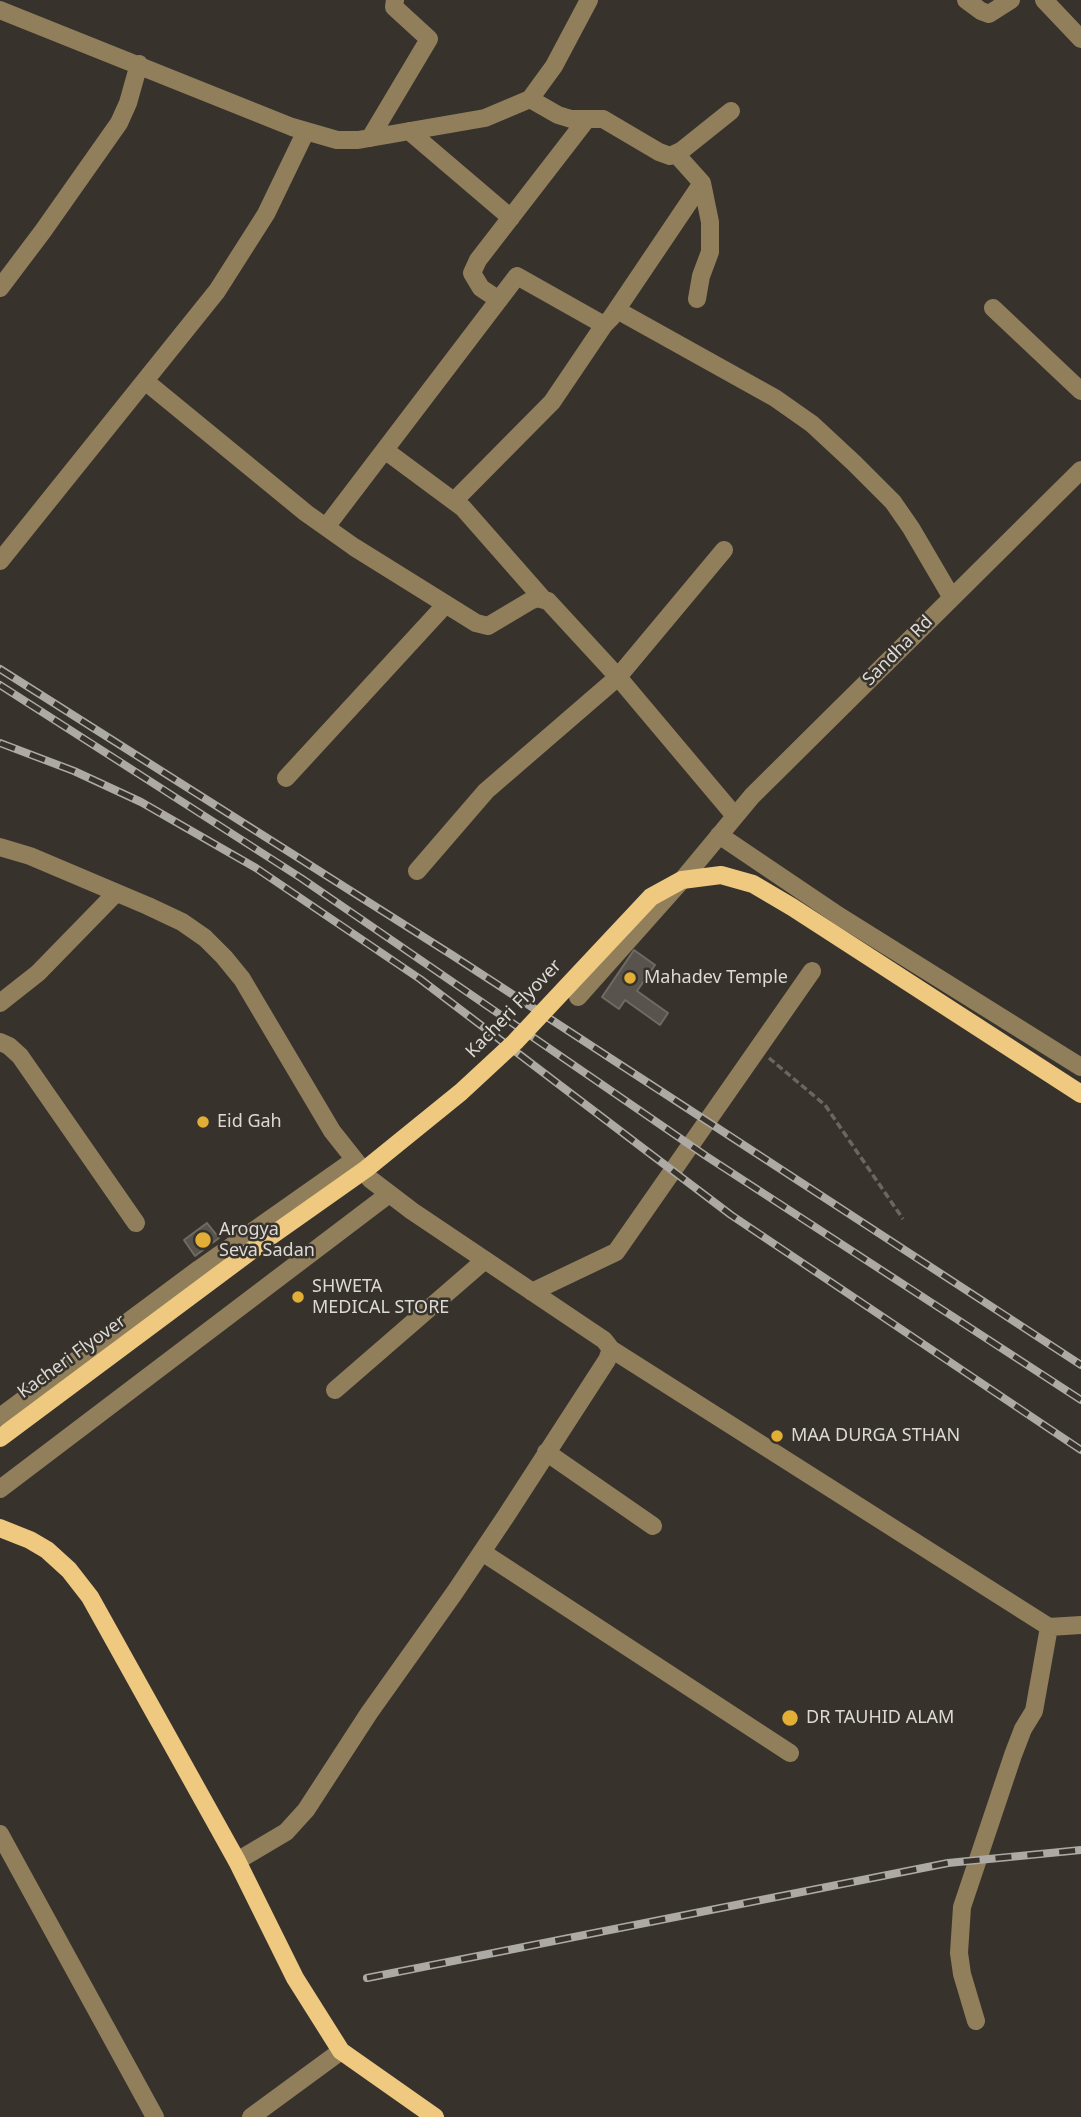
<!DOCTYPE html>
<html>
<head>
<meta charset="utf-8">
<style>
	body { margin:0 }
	canvas { display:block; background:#37332c }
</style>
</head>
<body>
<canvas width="1081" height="2117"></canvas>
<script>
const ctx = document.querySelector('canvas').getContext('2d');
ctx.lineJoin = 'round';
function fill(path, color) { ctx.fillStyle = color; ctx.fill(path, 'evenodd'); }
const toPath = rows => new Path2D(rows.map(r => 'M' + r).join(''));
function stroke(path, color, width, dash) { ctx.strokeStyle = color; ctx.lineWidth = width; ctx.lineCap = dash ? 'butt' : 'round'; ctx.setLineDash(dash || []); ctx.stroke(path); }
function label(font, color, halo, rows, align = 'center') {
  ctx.font = font + ' "Noto Sans",sans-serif'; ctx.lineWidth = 5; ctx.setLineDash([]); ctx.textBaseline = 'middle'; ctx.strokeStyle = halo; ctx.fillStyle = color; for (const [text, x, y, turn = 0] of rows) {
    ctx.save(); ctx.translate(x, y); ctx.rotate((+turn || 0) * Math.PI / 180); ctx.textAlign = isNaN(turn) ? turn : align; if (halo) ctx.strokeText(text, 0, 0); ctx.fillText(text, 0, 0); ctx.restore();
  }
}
const building = toPath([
	[634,950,655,965,637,991,668,1013,660,1025,625,1000,619,1009,602,997,634,950],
	[207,1223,219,1238,195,1256,184,1240,207,1223]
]);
const path = toPath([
	[769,1058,825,1105,903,1219]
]);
const minor = toPath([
	[966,0,981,11,989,14,1011,0],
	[1044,0,1081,39],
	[0,10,292,127,337,140,358,140,485,118,530,99,554,66,589,0],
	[530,99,558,115,571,119,603,119,659,152,670,156,681,151,731,111],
	[409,131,511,218],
	[370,138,429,39,394,7,395,0],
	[676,154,702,183,710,222,710,252,701,276,697,299],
	[0,288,43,231,119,123,128,103,139,64],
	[499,300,481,288,472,273,478,260,587,119],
	[993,308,1081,391],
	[617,310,775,398,812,424,854,463,893,502,911,528,952,598],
	[145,381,306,513,354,547,476,623,488,626,530,601,537,598,548,601,618,677,735,816],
	[386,451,463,508,543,599],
	[454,501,552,402,604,325],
	[326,527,517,276,604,325,611,318,702,183],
	[0,561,217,291,266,214,306,131],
	[286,778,446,604],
	[719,835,839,916,1081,1067],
	[0,847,30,856,148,906,182,922,205,938,224,957,242,979,332,1131,370,1179,412,1211,604,1340,611,1349,607,1360,506,1516,455,1592,369,1713,306,1810,286,1832,237,1861],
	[417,871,486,791,618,677,724,550],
	[578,997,683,879,752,796,1081,470],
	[0,1003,38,973,116,893],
	[0,1042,9,1046,20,1056,136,1223],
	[532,1292,616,1252,812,971],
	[611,1349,1049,1627,1081,1625],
	[335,1390,485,1260],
	[0,1417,199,1269,354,1160],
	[546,1452,653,1526],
	[0,1489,389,1194],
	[482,1552,790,1753],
	[0,1834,155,2117],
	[976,2021,962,1974,959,1953,962,1907,1013,1755,1023,1729,1034,1711,1049,1627],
	[251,2117,341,2051]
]);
const major = toPath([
	[0,1528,30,1540,47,1550,69,1570,90,1597,237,1861,295,1978,341,2051,435,2117]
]);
const rail = toPath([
	[0,669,452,955,1081,1365],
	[0,685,301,878,706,1156,1081,1400],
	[0,743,74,771,141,802,256,868,420,979,731,1215,1081,1450],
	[367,1978,948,1863,1081,1850]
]);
const majorBridge = toPath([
	[0,1438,271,1236,366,1169,461,1092,515,1042,651,897,682,880,721,875,753,884,792,907,1081,1094]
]);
const markers = [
	[630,978,7,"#e3ae35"],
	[203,1122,7,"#e3ae35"],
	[203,1240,9,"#e3ae35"],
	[298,1297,7,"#e3ae35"],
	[777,1436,7,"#e3ae35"],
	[790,1718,9,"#e3ae35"]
];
const streetNames = [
	["Sandha Rd",898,651,-45],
	["Kacheri Flyover",514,1009,-46],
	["Kacheri Flyover",72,1357,-36]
];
const poiNames = [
	["Mahadev Temple",644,978],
	["Eid Gah",217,1122],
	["Arogya",219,1230],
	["Seva Sadan",219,1251],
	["SHWETA",312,1287],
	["MEDICAL STORE",312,1308],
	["MAA DURGA STHAN",791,1436],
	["DR TAUHID ALAM",806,1718]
];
fill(building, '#58544d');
stroke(building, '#6f6b63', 2);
stroke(path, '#6a6660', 3.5, [7, 3.5]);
stroke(minor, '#917f5c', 18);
stroke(major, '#efc97f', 18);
stroke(rail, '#adaaa5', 8);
stroke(rail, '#37332c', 5, [16]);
stroke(majorBridge, '#efc97f', 18);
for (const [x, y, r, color] of markers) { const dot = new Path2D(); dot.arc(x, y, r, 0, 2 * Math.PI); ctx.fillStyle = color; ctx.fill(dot); stroke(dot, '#37332c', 2.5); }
label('18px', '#dddad6', '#37332c', streetNames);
label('18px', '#dddad6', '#37332c', poiNames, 'left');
</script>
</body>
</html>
